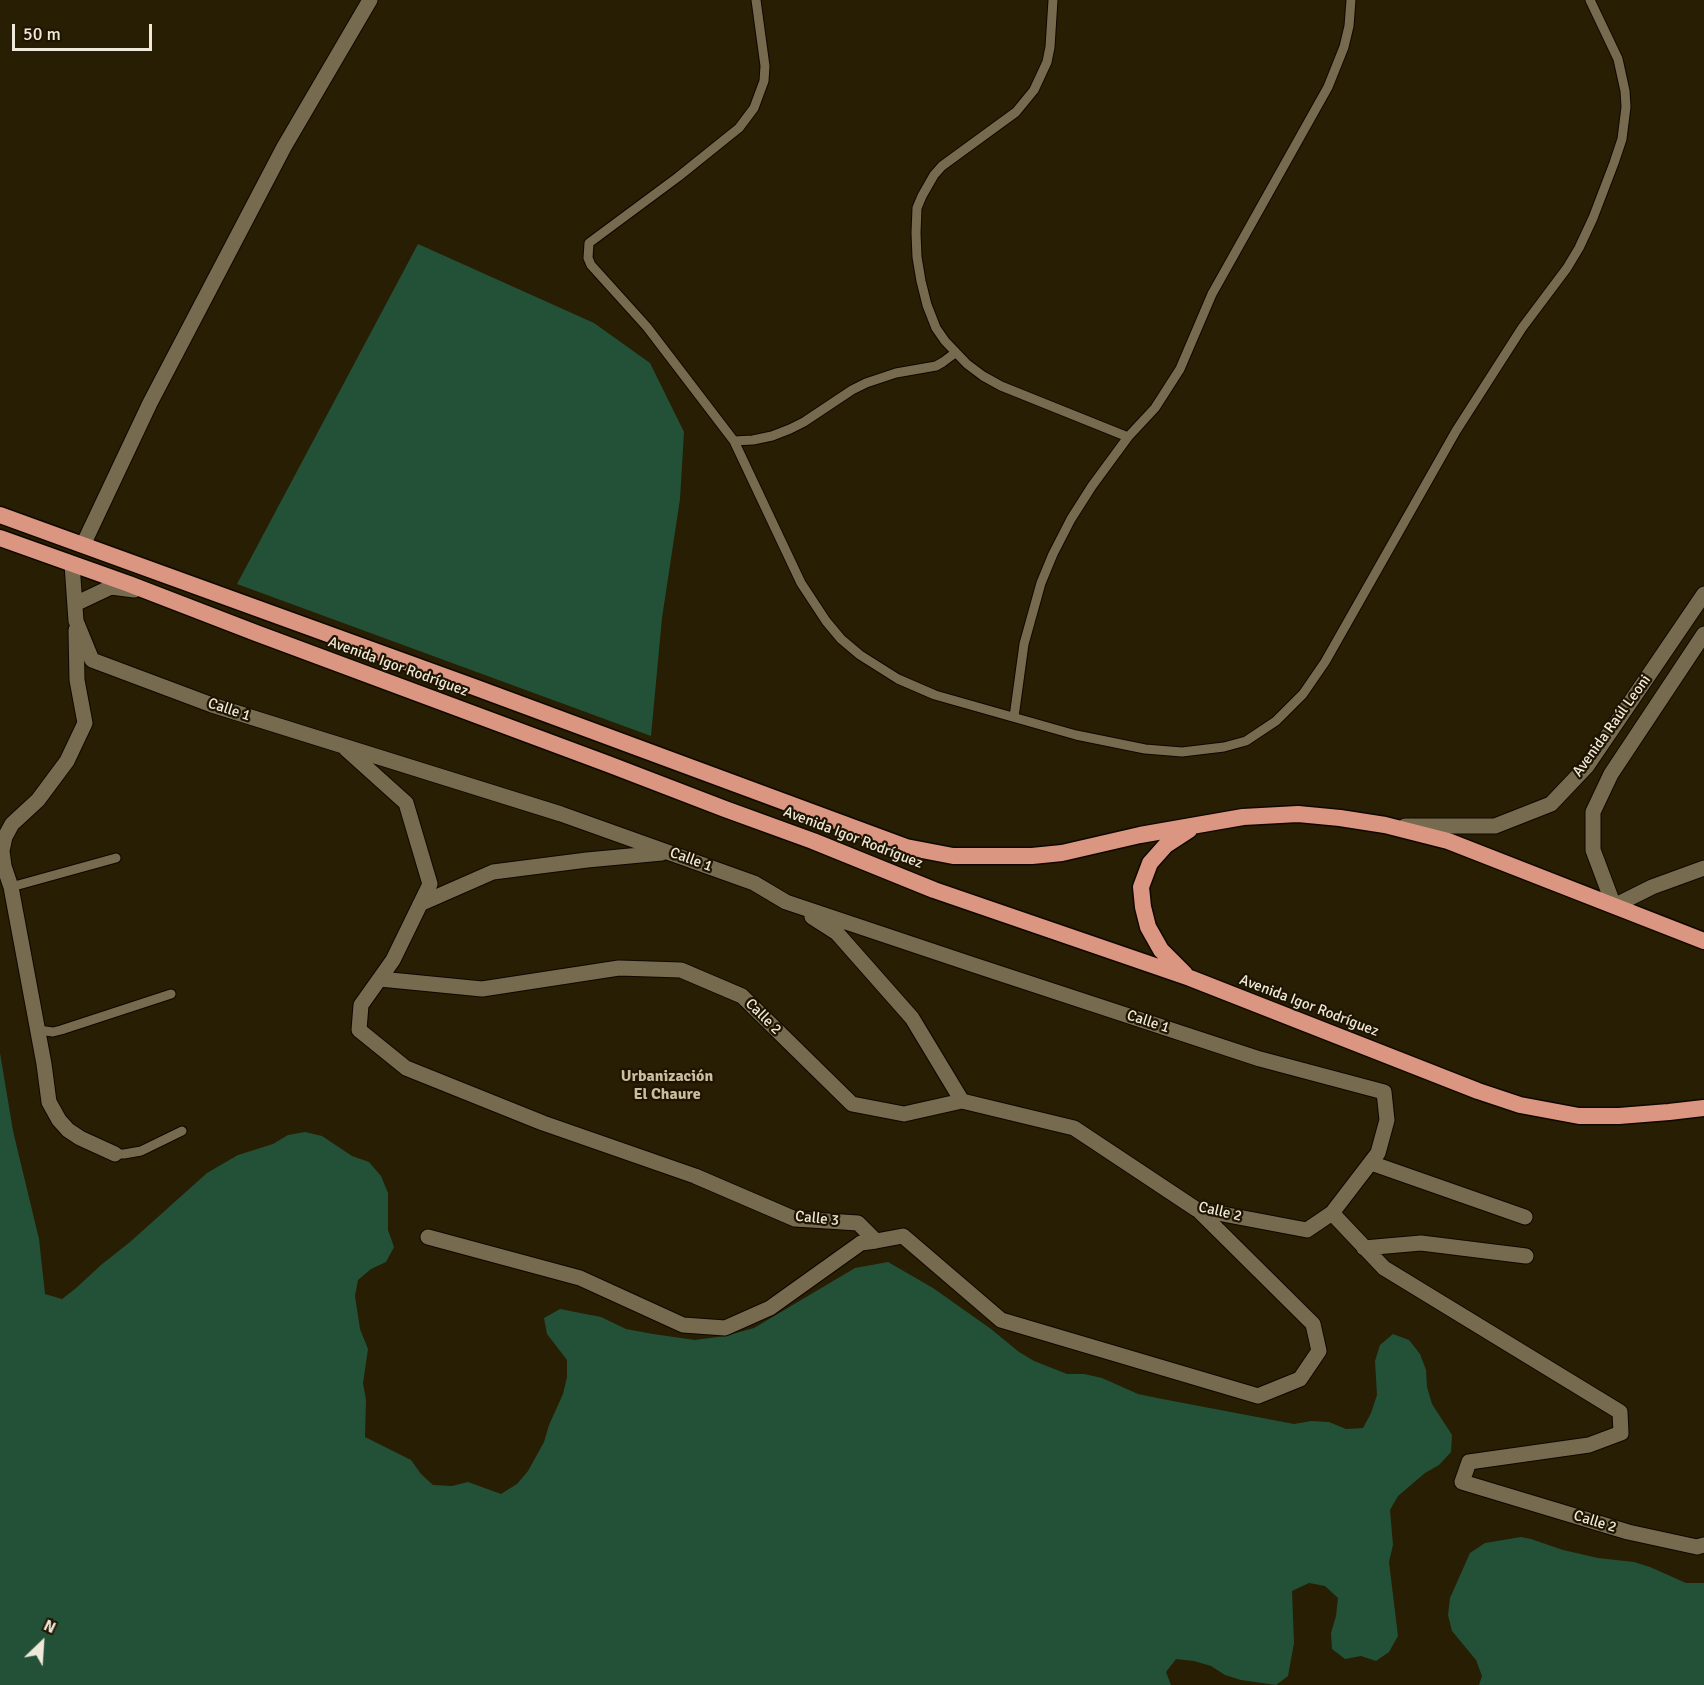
<!DOCTYPE html>
<html>
<head>
<meta charset="utf-8">
<style>
	body { margin:0 }
	#map { position:relative; width:1704px; height:1685px; overflow:hidden; background:#271e03; font-family:Signika,sans-serif }
	canvas { display:block }
	.north { position:absolute; left:12px; top:1613px; width:60px; height:60px; -webkit-text-stroke:4px #1e1400; paint-order:stroke; rotate:25deg; font-size:16px; font-weight:700; line-height:24px; text-align:center; color:#efe9d9 }
	.north::after { content:''; display:block; margin:auto; width:21px; height:27px; background:#efe9d9; clip-path:polygon(50% 0,100% 100%,50% 72%,0 100%) }
	.scale { position:absolute; left:12px; top:24px; width:140px; height:27px; box-sizing:border-box; border:3px solid #efe9d9; border-top:0; padding-left:8px; font-size:18px; line-height:21px; white-space:nowrap; color:#efe9d9; -webkit-text-stroke:4px #1e1400; paint-order:stroke }
</style>
</head>
<body>
<div id="map">
<canvas width="1704" height="1685"></canvas>
<div class="north">N</div>
<div class="scale">50 m</div>
</div>
<script>
const ctx = document.querySelector('canvas').getContext('2d');
ctx.lineJoin = 'round';
function fill(path, color) { ctx.fillStyle = color; ctx.fill(path, 'evenodd'); }
const toPath = rows => new Path2D(rows.map(r => 'M' + r).join(''));
function stroke(path, color, width, dash) { ctx.strokeStyle = color; ctx.lineWidth = width; ctx.lineCap = dash ? 'butt' : 'round'; ctx.setLineDash(dash || []); ctx.stroke(path); }
function label(font, color, halo, rows, align = 'center') {
  ctx.font = font + ' Signika,sans-serif'; ctx.lineWidth = 4.5; ctx.setLineDash([]); ctx.textBaseline = 'middle'; ctx.strokeStyle = halo; ctx.fillStyle = color; for (const [text, x, y, turn = 0] of rows) {
    ctx.save(); ctx.translate(x, y); ctx.rotate((+turn || 0) * Math.PI / 180); ctx.textAlign = isNaN(turn) ? turn : align; if (halo) ctx.strokeText(text, 0, 0); ctx.fillText(text, 0, 0); ctx.restore();
  }
}
const green = toPath([
	[418,244,594,323,650,363,684,432,680,499,662,618,651,736,237,584],
	[0,1053,13,1131,39,1239,45,1294,62,1299,75,1289,101,1265,130,1242,207,1173,238,1155,273,1144,288,1135,305,1132,322,1136,352,1156,369,1162,381,1176,388,1193,388,1230,394,1247,386,1262,371,1269,358,1280,355,1296,360,1329,368,1349,363,1383,366,1400,365,1437,411,1460,421,1474,433,1485,452,1486,468,1482,501,1494,517,1484,528,1471,544,1442,549,1425,563,1394,567,1377,567,1360,547,1334,544,1318,560,1309,601,1317,626,1329,653,1334,695,1340,725,1336,754,1328,855,1268,888,1262,933,1288,991,1329,1019,1352,1034,1361,1067,1374,1084,1374,1102,1378,1138,1394,1157,1398,1294,1424,1311,1421,1329,1422,1346,1429,1363,1428,1371,1413,1377,1395,1375,1361,1380,1345,1393,1334,1409,1340,1420,1354,1426,1370,1427,1387,1432,1404,1452,1435,1451,1452,1439,1465,1425,1473,1398,1496,1390,1510,1393,1545,1389,1562,1398,1636,1389,1652,1376,1661,1361,1656,1345,1659,1332,1649,1331,1633,1336,1616,1338,1598,1325,1586,1309,1583,1292,1591,1294,1643,1288,1676,1276,1685,1241,1680,1225,1675,1211,1666,1194,1661,1176,1659,1166,1672,1171,1685,0,1685],
	[1521,1537,1531,1539,1563,1550,1598,1558,1634,1562,1650,1567,1686,1583,1704,1583,1704,1685,1479,1685,1482,1676,1476,1660,1452,1631,1448,1615,1450,1598,1470,1553,1485,1543]
]);
const service = toPath([
	[756,0,765,66,764,81,754,108,739,128,729,136,678,177,589,243,588,258,591,265,647,327,734,441,801,583,826,621,841,639,860,655,898,679,935,695,1076,735,1145,749,1182,752,1224,747,1246,741,1276,721,1303,694,1325,662,1456,431,1522,328,1567,268,1579,248,1593,218,1614,163,1622,139,1626,107,1625,91,1618,59,1590,0],
	[1053,0,1050,47,1047,62,1034,90,1016,112,942,166,934,175,922,196,917,208,916,233,917,257,921,281,927,305,936,328,945,341,967,364,983,376,1001,386,1128,437],
	[734,441,753,440,772,436,790,429,804,422,852,390,866,383,896,373,936,366,943,362,955,353],
	[1014,717,1024,644,1041,583,1053,554,1071,519,1092,486,1128,437,1155,408,1180,369,1212,294,1328,87,1344,47,1349,26,1351,0],
	[11,887,116,858],
	[38,1030,53,1032,61,1030,171,994],
	[115,1154,124,1154,141,1151,182,1131]
]);
const minor = toPath([
	[83,545,150,403,284,147,370,0],
	[72,564,76,621,92,660,212,705,561,814,754,883,786,902,974,965,1260,1059,1384,1092,1387,1120,1378,1153,1332,1213],
	[75,604,111,587,134,590],
	[76,630,77,680,85,723,67,761,38,800,12,824,5,837,2,851,4,866,11,887,44,1064,49,1102,59,1120,68,1130,80,1138,115,1154],
	[1704,634,1611,774,1593,812,1593,850,1614,906,1652,887,1704,868],
	[346,749,406,803,430,884,393,960,361,1005,359,1030,406,1068,543,1123,695,1176,795,1219,858,1223,876,1241,903,1236,1001,1320,1258,1396,1300,1379,1319,1351,1313,1324,1197,1209],
	[1405,826,1495,826,1551,804,1587,766,1704,594],
	[420,904,493,872,587,860,662,853],
	[812,917,837,933,912,1018,962,1101],
	[380,979,482,989,619,968,681,970,742,996,852,1104,904,1114,962,1101,1074,1128,1196,1209,1307,1230,1332,1213,1384,1268,1620,1412,1621,1433,1589,1445,1469,1462,1462,1482,1628,1532,1697,1547,1704,1545],
	[1371,1163,1525,1217],
	[428,1237,580,1278,683,1325,725,1328,770,1308,861,1243,876,1241],
	[1364,1248,1421,1243,1526,1256]
]);
const trunk = toPath([
	[0,515,474,687,906,847,953,856,1032,856,1062,853,1140,835,1243,817,1298,814,1340,818,1385,825,1448,841,1704,941],
	[0,538,129,584,256,633,608,764,725,809,813,841,934,890,1190,978,1478,1091,1520,1105,1579,1116,1619,1116,1669,1112,1704,1108],
	[1185,974,1161,950,1148,927,1143,907,1141,887,1150,863,1166,845,1189,830]
]);
const streetNames = [
	["Avenida Igor Rodríguez",398,667,20],
	["Calle 1",229,710,18],
	["Avenida Raúl Leoni",1612,726,-54],
	["Avenida Igor Rodríguez",853,838,21],
	["Calle 1",691,860,20],
	["Avenida Igor Rodríguez",1309,1006,21],
	["Calle 2",763,1017,45],
	["Calle 1",1148,1022,18],
	["Calle 2",1220,1212,13],
	["Calle 3",817,1219,6],
	["Calle 2",1595,1522,17]
];
const neighbourhoodNames = [
	["Urbanización",667,1077],
	["El Chaure",667,1095]
];
fill(green, '#235137');
stroke(service, '#100700', 11);
stroke(minor, '#100700', 17);
stroke(trunk, '#100700', 19);
stroke(service, '#766b4f', 9);
stroke(minor, '#766b4f', 15);
stroke(trunk, '#da9680', 16);
label('15px', '#efe9d9', '#1e1400', streetNames);
label('bold 16px', '#cabe9f', '#1e1400', neighbourhoodNames);
</script>
</body>
</html>
